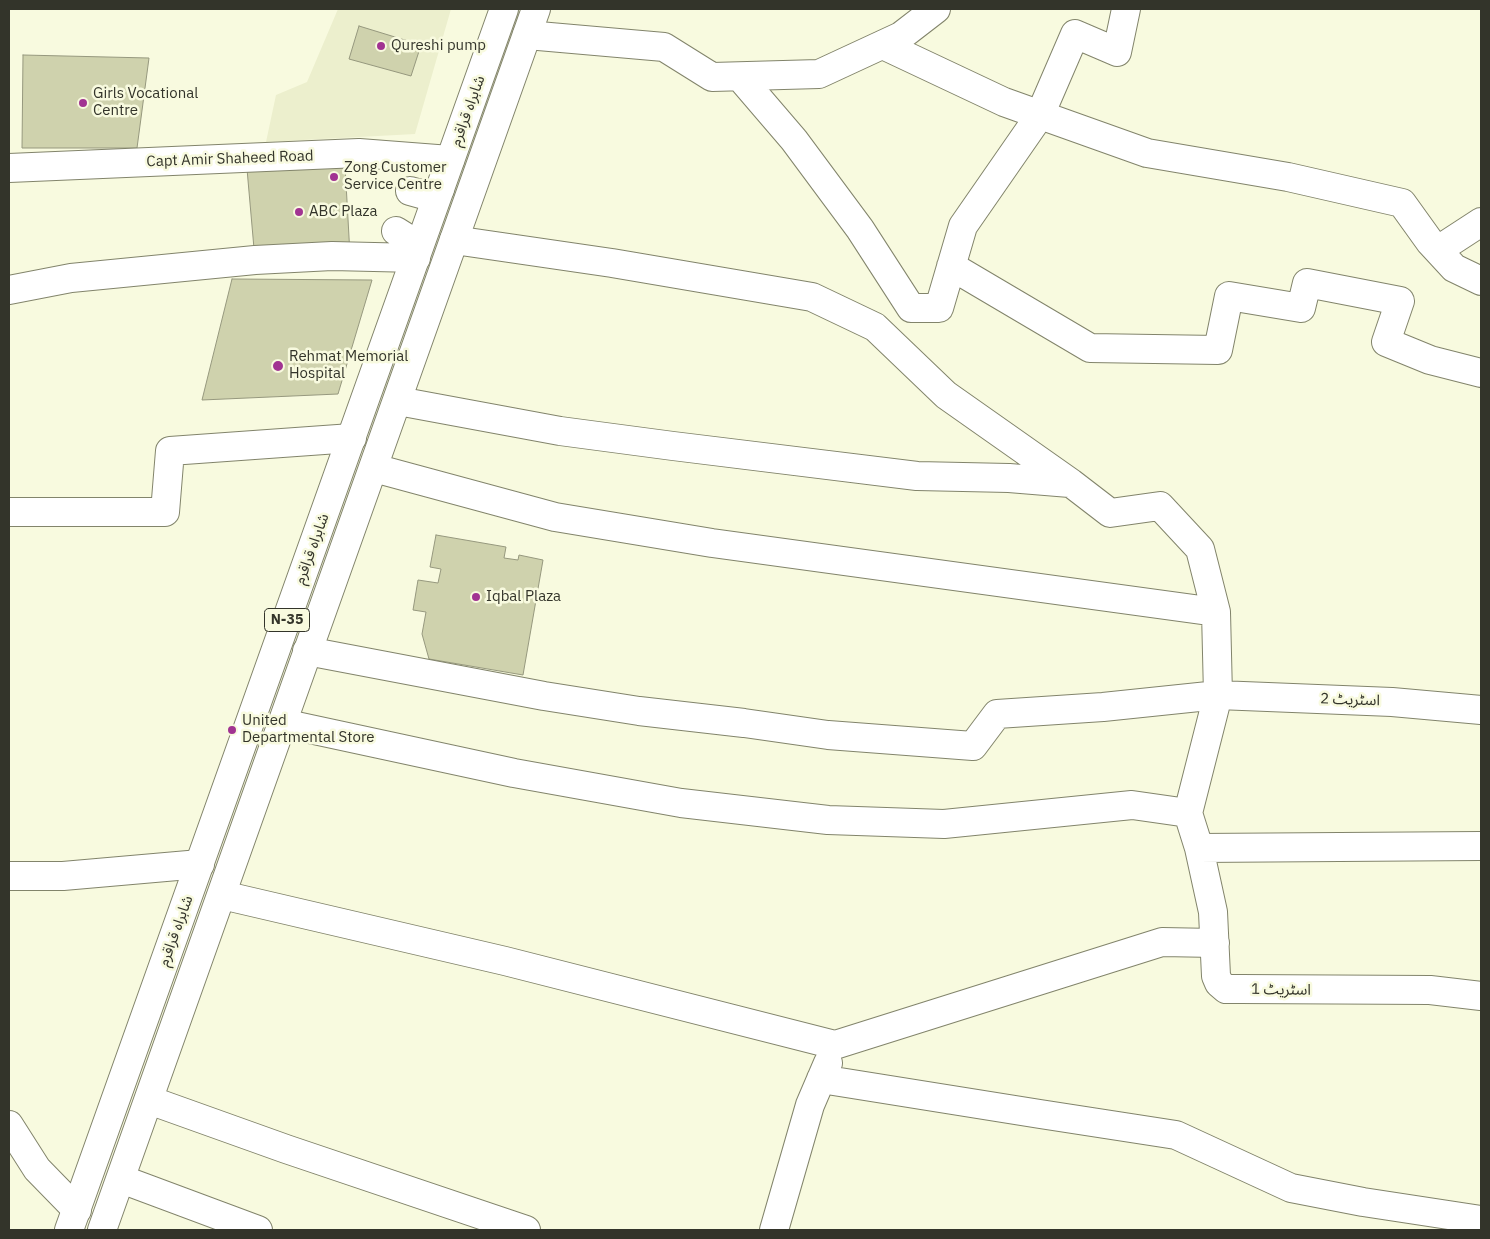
<!DOCTYPE html>
<html>
<head>
<meta charset="utf-8">
<style>
	body { margin:0 }
	#map { position:relative; width:1490px; height:1239px; overflow:hidden; background:#f8fadf; font-family:"IBM Plex Sans",sans-serif }
	canvas { display:block }
	.frame { position:absolute; inset:0; border:10px solid #33342a; pointer-events:none }
</style>
</head>
<body>
<div id="map">
<canvas width="1490" height="1239"></canvas>
<div class="frame"></div>
</div>
<script>
const ctx = document.querySelector('canvas').getContext('2d');
ctx.lineJoin = 'round';
function fill(path, color) { ctx.fillStyle = color; ctx.fill(path, 'evenodd'); }
const toPath = rows => new Path2D(rows.map(r => 'M' + r).join(''));
function stroke(path, color, width, dash) { ctx.strokeStyle = color; ctx.lineWidth = width; ctx.lineCap = dash ? 'butt' : 'round'; ctx.setLineDash(dash || []); ctx.stroke(path); }
function label(font, color, halo, rows, align = 'center') {
  ctx.font = font + ' "IBM Plex Sans","Noto Sans Arabic",sans-serif'; ctx.lineWidth = 5; ctx.setLineDash([]); ctx.textBaseline = 'middle'; ctx.strokeStyle = halo; ctx.fillStyle = color; for (const [text, x, y, turn = 0] of rows) {
    ctx.save(); ctx.translate(x, y); ctx.rotate((+turn || 0) * Math.PI / 180); ctx.textAlign = isNaN(turn) ? turn : align; if (halo) ctx.strokeText(text, 0, 0); ctx.fillText(text, 0, 0); ctx.restore();
  }
}
const built = toPath([
	[338,9,451,9,415,134,266,142,276,95,307,82]
]);
const building = toPath([
	[359,26,421,45,411,76,349,59,359,26],
	[23,55,149,58,137,148,22,148,23,55],
	[345,165,350,255,255,260,247,169,345,165],
	[232,279,372,280,338,394,202,400,232,279],
	[436,535,506,547,504,558,518,560,519,555,543,560,523,675,429,659,422,634,426,612,413,610,418,580,438,583,441,569,430,567,436,535]
]);
const minor = toPath([
	[527,35,664,47,712,77,819,74,901,36,936,9],
	[883,45,1004,102,1147,153,1288,177,1402,203,1430,242,1454,268,1481,281],
	[740,77,794,140,860,229,911,308,939,308,963,226,1040,115,1075,34,1117,52,1126,9],
	[9,168,359,153,450,160],
	[410,191,428,196,440,189],
	[454,240,612,263,812,297,875,327,946,395,1071,483,1110,513,1160,506,1200,549,1216,612,1218,695,1188,813,1199,848,1213,912,1216,976,1219,983,1226,989,1240,989,1430,990,1481,996],
	[1438,250,1481,222],
	[951,266,1090,348,1218,350,1229,296,1301,308,1307,283,1400,301,1386,342,1430,360,1481,373],
	[9,290,71,278,255,260,332,256,416,258,412,241,396,231],
	[398,401,560,431,673,446,917,476,1009,478,1070,483],
	[374,468,555,517,712,543,1216,612],
	[9,512,165,512,170,451,352,438],
	[307,651,544,696,639,711,744,723,828,735,973,746,997,714,1103,707,1218,695,1392,702,1481,710],
	[282,723,514,773,681,803,828,820,944,824,1132,805,1188,813],
	[1199,848,1481,846],
	[9,876,63,876,200,864],
	[222,895,505,961,835,1045,1162,942,1215,943],
	[821,1079,1040,1114,1176,1135,1291,1188,1363,1202,1481,1220],
	[149,1100,286,1149,526,1230],
	[9,1125,37,1169,77,1210],
	[121,1179,258,1230],
	[774,1230,810,1105,828,1063]
]);
const highway = toPath([
	[69,1230,504,9],
	[102,1230,536,9]
]);
const markers = [
	[381,46,5,"#a13392"],
	[83,103,5,"#a13392"],
	[334,177,5,"#a13392"],
	[299,212,5,"#a13392"],
	[278,366,6,"#a13392"],
	[476,597,5,"#a13392"],
	[232,730,5,"#a13392"]
];
const shields = [
	[287,620,45]
];
const shieldNames = [
	["N-35",287,620]
];
const poiNames = [
	["Qureshi pump",391,46],
	["Girls Vocational",93,94],
	["Centre",93,111],
	["Zong Customer",344,168],
	["Service Centre",344,185],
	["ABC Plaza",309,212],
	["Rehmat Memorial",289,357],
	["Hospital",289,374],
	["Iqbal Plaza",486,597],
	["United",242,721],
	["Departmental Store",242,738]
];
const streetNames = [
	["شاہراہ قراقرم",468,111,-70],
	["Capt Amir Shaheed Road",230,159,-2],
	["شاہراہ قراقرم",312,549,-70],
	["اسٹریٹ 2",1350,700,2],
	["شاہراہ قراقرم",176,931,-70],
	["اسٹریٹ 1",1281,990,1]
];
fill(built, '#ecefcd');
fill(building, '#cfd2ad');
stroke(building, '#96987e', 1);
stroke(minor, '#82846b', 30);
stroke(highway, '#82846b', 30);
stroke(minor, '#fff', 28);
stroke(highway, '#fff', 28);
for (const [x, y, r, color] of markers) { const dot = new Path2D(); dot.arc(x, y, r, 0, 2 * Math.PI); ctx.fillStyle = color; ctx.fill(dot); stroke(dot, '#f8fadf', 2); }
for (const [x, y, w] of shields) { const box = new Path2D(); box.roundRect(x - w / 2, y - 11.5, w, 23, 4); ctx.fillStyle = '#f8fadf'; ctx.fill(box); stroke(box, '#33342a', 1); }
label('bold 14px', '#33342a', null, shieldNames);
label('15px', '#33342a', '#f8fadf', poiNames, 'left');
label('15px', '#33342a', '#f8fadf', streetNames);
</script>
</body>
</html>
